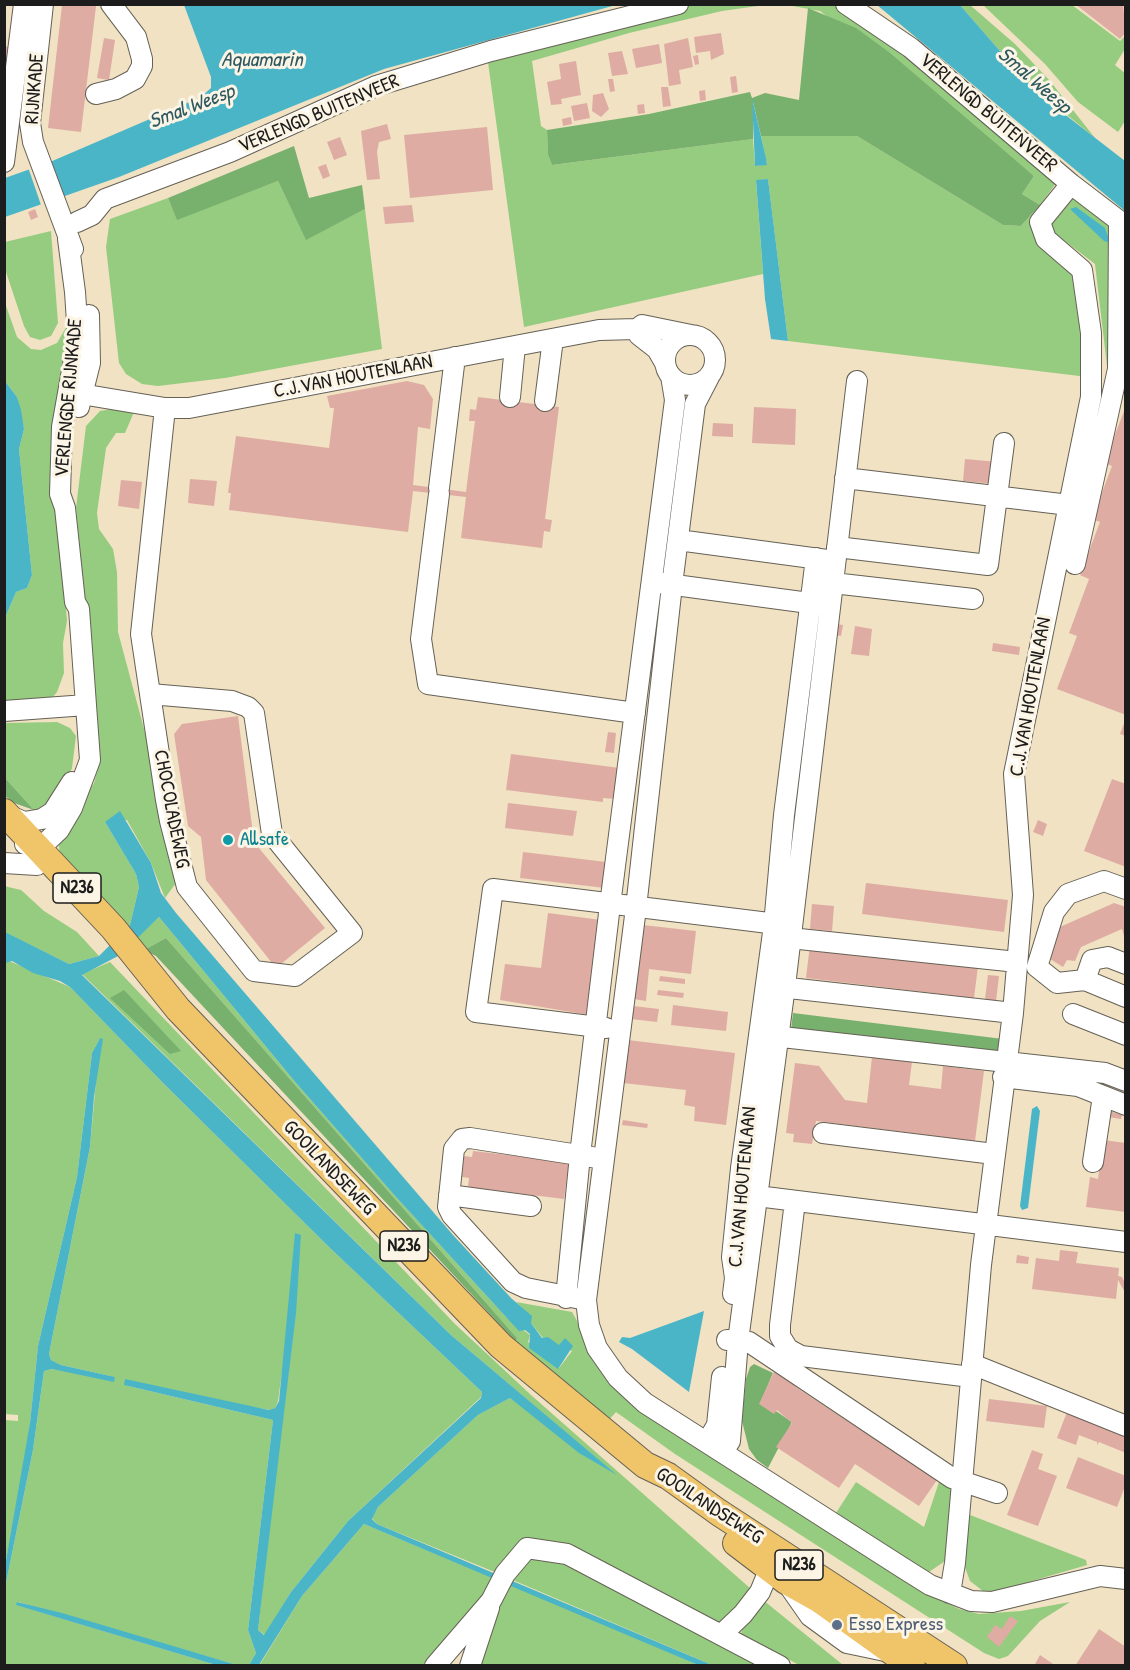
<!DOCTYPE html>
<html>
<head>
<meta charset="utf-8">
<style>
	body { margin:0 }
	#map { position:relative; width:1130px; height:1670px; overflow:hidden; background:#f0e2c3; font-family:"Patrick Hand",sans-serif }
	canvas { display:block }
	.frame { position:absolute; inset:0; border:6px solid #1c1c1c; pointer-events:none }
</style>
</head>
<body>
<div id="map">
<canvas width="1130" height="1670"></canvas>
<div class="frame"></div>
</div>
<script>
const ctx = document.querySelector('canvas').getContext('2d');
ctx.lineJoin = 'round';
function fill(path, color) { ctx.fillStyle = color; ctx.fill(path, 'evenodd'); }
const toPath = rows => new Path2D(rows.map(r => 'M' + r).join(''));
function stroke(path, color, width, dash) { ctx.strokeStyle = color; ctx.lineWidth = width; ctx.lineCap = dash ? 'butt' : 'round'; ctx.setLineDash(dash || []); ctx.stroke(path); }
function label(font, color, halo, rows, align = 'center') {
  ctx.font = font + ' "Patrick Hand",sans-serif'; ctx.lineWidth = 6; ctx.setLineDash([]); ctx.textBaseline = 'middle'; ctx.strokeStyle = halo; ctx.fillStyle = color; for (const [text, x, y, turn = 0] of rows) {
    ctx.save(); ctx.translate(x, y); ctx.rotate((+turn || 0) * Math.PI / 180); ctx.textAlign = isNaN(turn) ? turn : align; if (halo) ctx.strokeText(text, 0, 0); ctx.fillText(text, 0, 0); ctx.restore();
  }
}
const green = toPath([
	[685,5,765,5,722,11,629,33,532,61,541,126,547,130,548,155,552,165,753,139,755,166,767,164,761,136,857,136,1003,225,1021,226,1037,209,1031,222,1039,245,1079,274,1088,377,788,341,768,179,756,181,763,274,524,327,488,62],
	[787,5,848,5,1062,175,1040,205,1022,194,1034,176,983,134,820,11],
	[960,5,970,5,1015,44,1050,81,1095,138,1026,81],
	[983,5,1072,5,1120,41,1125,36,1125,49,1115,65,1126,74,1125,121,1118,132,1078,102,1045,64],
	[278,181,306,239,365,209,382,349,225,378,158,386,142,384,126,374,119,363,106,247,110,219,168,198,177,219],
	[1076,186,1113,217,1114,293,1108,374,1095,264,1053,232,1050,224],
	[51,231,58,323,51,336,40,340,30,337,24,326,5,269,5,242],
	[4,300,17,337,31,349,41,350,57,343,72,317,56,493,67,621,63,643,64,673,57,692,51,699,5,702,5,618,16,592,27,588,32,575,19,449,24,429,17,397,5,381],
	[112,409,134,412,125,433,116,433,106,448,97,513,99,529,113,549,117,572,118,632,177,852,181,876,165,898,151,863,127,820,105,822,136,874,139,887,130,925,126,930,60,860,59,845,61,833,94,783,100,759,76,508,86,426,100,411],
	[57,722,70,728,76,736,72,768,66,783,41,811,34,810,5,778,5,723],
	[4,886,21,890,44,911,77,932,99,956,69,964,6,933],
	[159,917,296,1083,396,1197,506,1317,530,1335,528,1342,559,1368,572,1351,543,1338,531,1323,531,1316,516,1302,572,1312,605,1371,932,1595,959,1609,979,1614,1021,1611,1070,1602,1040,1621,1008,1656,999,1659,984,1653,675,1454,616,1412,606,1423,516,1342,517,1338,166,938,144,950,135,939],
	[9,961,70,987,163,1083,331,1249,482,1392,481,1397,348,1521,291,1592,265,1635,258,1630,301,1235,278,1401,275,1408,270,1410,124,1385,273,1420,248,1630,256,1653,249,1665,237,1665,18,1602,17,1605,216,1665,5,1665,5,1588,33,1450,44,1371,52,1369,115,1377,61,1365,51,1360,49,1354,90,1147,100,1038,92,1053,77,1177,38,1346,28,1443,5,1566,5,1420,18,1421,18,1415,4,1414,4,963],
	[110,962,455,1324,531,1395,751,1589,751,1593,721,1624,554,1542,535,1539,525,1542,497,1573,377,1524,372,1518,378,1507,478,1415,510,1398,613,1472,451,1335,82,974],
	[856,1482,924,1527,939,1482,951,1486,945,1561,929,1572,836,1513],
	[965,1513,1086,1560,1087,1565,994,1592,983,1591,970,1581,963,1562],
	[364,1524,496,1579,424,1665,259,1666,302,1596],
	[543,1552,770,1665,712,1665,508,1578,520,1563],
	[506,1583,616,1629,698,1665,476,1666],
	[763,1600,843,1665,799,1665,741,1634,743,1625]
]);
const forest = toPath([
	[808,8,856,28,890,53,1034,176,1022,194,1040,205,1021,226,1003,225,857,136,761,136,753,102,753,139,552,165,548,155,547,130,649,114,750,92,752,98,765,93,799,100],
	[294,146,309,198,362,185,365,209,306,240,278,181,177,220,168,198],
	[4,778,5,778,34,810,14,803,5,796],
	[166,938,517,1338,516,1342,156,956,144,950],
	[124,990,181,1051,170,1054,110,998],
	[793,1013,1003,1039,1001,1053,791,1030],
	[754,1364,773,1373,761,1401,792,1422,768,1468,757,1460,749,1449,742,1421,746,1379,750,1367]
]);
const water = toPath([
	[184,5,616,5,384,69,119,177,5,217,5,178,50,162,201,97,211,88,211,77],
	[877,5,960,5,1026,81,1054,106,1125,161,1125,211],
	[752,98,766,158,767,165,755,166],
	[768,179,788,341,771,339,765,299,756,180],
	[1076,207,1105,228,1110,243,1104,241,1070,209],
	[5,381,17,397,21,410,24,429,19,449,32,575,27,588,16,592,5,618],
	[120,811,151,863,161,893,176,913,453,1235,511,1298,532,1316,531,1323,542,1338,548,1337,559,1345,565,1338,573,1346,558,1369,529,1348,530,1334,525,1330,519,1331,506,1317,396,1197,296,1083,159,917,120,955,82,975,451,1335,617,1475,579,1453,510,1398,478,1415,378,1507,372,1519,377,1524,712,1665,698,1665,364,1524,302,1596,259,1665,249,1665,256,1653,248,1630,273,1420,124,1385,125,1379,269,1410,275,1408,279,1401,295,1233,301,1235,296,1313,258,1630,264,1635,291,1592,348,1521,481,1398,482,1392,331,1249,163,1083,70,987,60,981,33,973,12,961,5,963,5,932,69,964,99,956,130,925,139,887,136,874,105,822],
	[100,1038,103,1039,94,1097,90,1147,49,1354,51,1360,61,1365,115,1377,114,1382,52,1369,44,1371,33,1450,5,1588,5,1566,30,1423,38,1346,77,1177,92,1053],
	[1037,1106,1040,1111,1028,1208,1022,1210,1020,1206,1032,1109],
	[704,1311,689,1392,632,1349,619,1342,622,1337,630,1338],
	[17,1602,62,1613,237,1665,216,1665,16,1605]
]);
const pier = toPath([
	[49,160,63,201,42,208,28,167]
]);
const building = toPath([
	[1075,4,1123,4,1126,32,1120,39],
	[62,5,96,6,81,132,48,128],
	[721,33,724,54,711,60,710,51,696,53,694,37],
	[104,38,115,40,109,80,97,78],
	[688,38,693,67,679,70,681,84,669,86,664,44],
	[659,44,662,63,636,68,632,49],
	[4,46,9,47,6,67,4,67],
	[622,51,628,74,612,76,608,53],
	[698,55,699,64,695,65,693,56],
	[576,61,581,95,561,99,562,104,551,105,547,82,561,79,559,64],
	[736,76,738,92,732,93,730,77],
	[608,79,613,79,615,91,610,92],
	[661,87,668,87,671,106,663,107],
	[705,90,706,100,700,101,699,91],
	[603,93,609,109,601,117,592,111,593,95],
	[587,103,590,118,574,121,571,106],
	[644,104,645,113,638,114,637,105],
	[571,117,572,124,563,126,562,119],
	[387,124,391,139,379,142,377,152,380,179,367,180,361,131],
	[487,127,493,190,410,198,404,135],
	[340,137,347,155,334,160,327,142],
	[326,164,330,176,323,179,318,167],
	[412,205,414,222,385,224,383,207],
	[35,209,38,217,31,220,28,212],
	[407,381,424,385,433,399,430,429,418,427,413,485,466,492,475,421,469,421,470,409,476,410,478,397,559,407,545,519,552,520,550,532,544,531,542,548,461,538,466,497,413,491,408,532,229,510,231,493,228,493,236,436,329,448,334,408,330,408,327,396],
	[1126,406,1126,715,1057,689,1077,636,1069,633,1089,579,1080,575,1100,522,1092,519,1112,466,1104,463],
	[754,407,796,409,795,445,752,443],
	[713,423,733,424,733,437,712,436],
	[965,459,998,462,995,484,963,481],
	[190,479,217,481,214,506,188,503],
	[121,480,142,482,139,509,118,506],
	[836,624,843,625,841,636,835,635],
	[855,626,872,629,869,656,851,654],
	[993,643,1020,647,1019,655,992,651],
	[238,716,254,842,325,928,276,968,206,880,201,837,188,826,174,734,182,724],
	[1125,721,1126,721,1126,736,1120,734],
	[608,732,616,733,614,753,605,752],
	[511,754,620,768,616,799,603,798,603,802,506,790],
	[1112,779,1126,784,1126,867,1084,851],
	[508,803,577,811,573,836,505,828],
	[1038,820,1047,824,1043,836,1033,832],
	[523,852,606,862,605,888,520,878],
	[866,883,1008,900,1004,932,862,914],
	[1114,903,1126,907,1126,943,1122,929,1081,947,1075,961,1067,960,1063,967,1050,959,1049,955,1060,927],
	[812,904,834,906,832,931,810,929],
	[548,913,601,920,589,1015,500,1000,505,964,541,968],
	[643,925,696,931,691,974,649,969,646,1001,634,999],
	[810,945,978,966,974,998,806,978],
	[988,975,999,976,996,1001,985,999],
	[660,976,685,979,685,984,659,981],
	[658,990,684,993,683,998,657,995],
	[673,1005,728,1012,726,1031,671,1025],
	[633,1006,659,1009,657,1022,631,1019],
	[628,1040,735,1053,726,1125,694,1121,695,1107,684,1105,686,1090,623,1083],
	[872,1057,912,1062,909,1085,941,1089,943,1066,984,1071,975,1141,816,1121,812,1144,793,1142,794,1134,786,1133,795,1063,819,1066,845,1100,867,1103],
	[1109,1111,1122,1115,1121,1119,1108,1117],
	[623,1120,648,1124,647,1128,622,1125],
	[1103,1140,1126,1143,1126,1212,1086,1207,1090,1177,1098,1179],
	[473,1151,569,1162,564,1199,468,1187,469,1178,462,1177,464,1156,472,1157],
	[1060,1250,1078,1252,1076,1263,1119,1268,1118,1276,1122,1277,1126,1285,1126,1294,1118,1280,1116,1299,1032,1289,1036,1258,1059,1261],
	[1017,1255,1029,1257,1028,1264,1016,1263],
	[774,1372,789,1380,797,1388,937,1480,919,1506,855,1464,839,1488,776,1447,792,1423,777,1410,774,1414,759,1404],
	[989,1399,1047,1406,1044,1428,986,1421],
	[1067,1412,1126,1428,1126,1453,1099,1442,1097,1445,1097,1442,1079,1435,1076,1445,1057,1438],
	[1032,1450,1043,1454,1038,1469,1057,1476,1038,1526,1007,1515],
	[1078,1457,1126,1476,1126,1484,1117,1507,1066,1488],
	[1010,1616,1018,1621,999,1647,987,1637,995,1625,1002,1629],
	[1099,1629,1126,1647,1126,1666,1075,1666],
	[1040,1655,1056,1666,1034,1666]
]);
const minor = toPath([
	[43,4,30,123,33,142,73,249],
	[846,4,911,48,1071,184,1126,226],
	[96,94,116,89,135,79,142,66,142,59,136,37,111,4],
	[4,162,24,4],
	[77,222,92,215,105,199,230,152,376,86,491,51,678,4],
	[1119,222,1118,369,1126,374],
	[637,329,639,335,657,349,665,363],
	'665 360a25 25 0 1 1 50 0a25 25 0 1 1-50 0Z',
	[69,392,165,408,189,408,599,330,637,329,642,325,691,335],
	[510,397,515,346],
	[545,401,553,339],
	[79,407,90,363,89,315],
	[845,478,1069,505],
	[439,488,455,357],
	[439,494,421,639,428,684,635,713],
	[678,540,827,560],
	[837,547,988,565,1004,443],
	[1075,564,1118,369],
	[660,583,824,605],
	[833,583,973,599],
	[150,694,232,701,248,707,254,713,272,834,352,933,295,976,254,971,187,887,170,821,166,800,150,694,141,634,165,408],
	[4,711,86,705],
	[8,815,24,822,42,819,53,812,72,782],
	[25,844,40,848,59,830,72,808,90,760,79,609,75,602,65,508,60,494,62,427,78,337,75,292,68,239],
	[4,863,37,865],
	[1126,889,1104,881,1068,894,1054,912,1037,967,1057,983,1085,980,1126,997],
	[790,938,1017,962],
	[1085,980,1092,960,1108,957,1126,964],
	[771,986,1013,1013],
	[1073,1014,1126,1035],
	[606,1028,476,1012,493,889,785,925],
	[764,1035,1105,1073,1126,1081],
	[1003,1077,1078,1086,1126,1105],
	[823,1133,994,1154],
	[604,1159,470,1138,462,1139,454,1149,448,1207,452,1215,513,1282,526,1288,586,1300,589,1325,597,1348,618,1378,645,1403,903,1568,930,1585,971,1601,992,1602,1100,1576,1126,1579],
	[1093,1162,1103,1096],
	[449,1195,531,1206],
	[757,1196,1126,1242],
	[795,1201,780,1325,780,1336,788,1349,801,1356,971,1377],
	[733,1294,735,1278,732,1257,741,1168,774,925,784,815,816,558],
	[566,1298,580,1155,610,905,675,400,671,376],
	[586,1300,636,908,672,585,695,404,709,377],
	[727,1340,749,1342,952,1478,997,1493],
	[972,1364,1126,1426],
	[707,1442,717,1425,722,1377],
	[723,1452,730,1441,738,1341,785,986,857,381],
	[787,1583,810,1616,847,1643,890,1652],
	[950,1593,955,1563,981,1265,1013,1013,1023,895,1014,774,1091,397,1091,333,1082,270,1046,239,1040,222,1071,184],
	[721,1635,743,1614,760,1592,770,1568],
	[435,1666,491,1601,505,1574,527,1548,567,1554,780,1666],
	[470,1666,489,1608]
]);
const major = toPath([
	[4,812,113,928,178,1009,501,1346,645,1465,668,1476,718,1512,954,1666],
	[736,1543,786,1581,820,1600,912,1666]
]);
const markers = [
	[228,840,6,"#0f9aa8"],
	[837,1625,6,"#5c6f8a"]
];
const shields = [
	[77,888,48],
	[404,1246,48],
	[799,1565,48]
];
const shieldNames = [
	["N236",77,888],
	["N236",404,1246],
	["N236",799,1565]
];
const streetNames = [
	["RIJNKADE",35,89,-86],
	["VERLENGD BUITENVEER",988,113,40],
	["VERLENGD BUITENVEER",319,114,-23],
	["C.J.VAN HOUTENLAAN",353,377,-11],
	["VERLENGDE RIJNKADE",69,398,-85],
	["C.J.VAN HOUTENLAAN",1031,697,-80],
	["CHOCOLADEWEG",171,809,79],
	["GOOILANDSEWEG",329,1168,46],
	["C.J.VAN HOUTENLAAN",743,1187,-85],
	["GOOILANDSEWEG",709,1506,33]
];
const cultureNames = [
	["Allsafe",240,840]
];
const serviceNames = [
	["Esso Express",849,1625]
];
const waterNames = [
	["Aquamarin",262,60],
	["Smal Weesp",1034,81,41],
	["Smal Weesp",192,107,-21]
];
fill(green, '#95cc7f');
fill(forest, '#78b06e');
fill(water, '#4bb5c8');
fill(pier, '#f0e2c3');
fill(building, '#dfaca3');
stroke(minor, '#666156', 22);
stroke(major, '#666156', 28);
stroke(minor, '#fff', 20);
stroke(major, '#f0c469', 26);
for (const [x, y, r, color] of markers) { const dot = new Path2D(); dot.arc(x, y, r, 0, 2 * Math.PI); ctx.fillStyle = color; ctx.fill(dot); stroke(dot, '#fcf5e5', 2); }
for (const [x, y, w] of shields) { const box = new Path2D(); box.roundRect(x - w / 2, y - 15, w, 30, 4.5); ctx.fillStyle = '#fcf5e5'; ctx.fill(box); stroke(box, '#1c1c1c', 1.5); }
label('bold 18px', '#1c1c1c', null, shieldNames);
label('20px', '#1c1c1c', '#fcf5e5', streetNames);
label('20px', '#0d838f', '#fcf5e5', cultureNames, 'left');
label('20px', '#4e5e75', '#fcf5e5', serviceNames, 'left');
label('italic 21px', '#2f5961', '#fcf5e5', waterNames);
</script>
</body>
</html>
